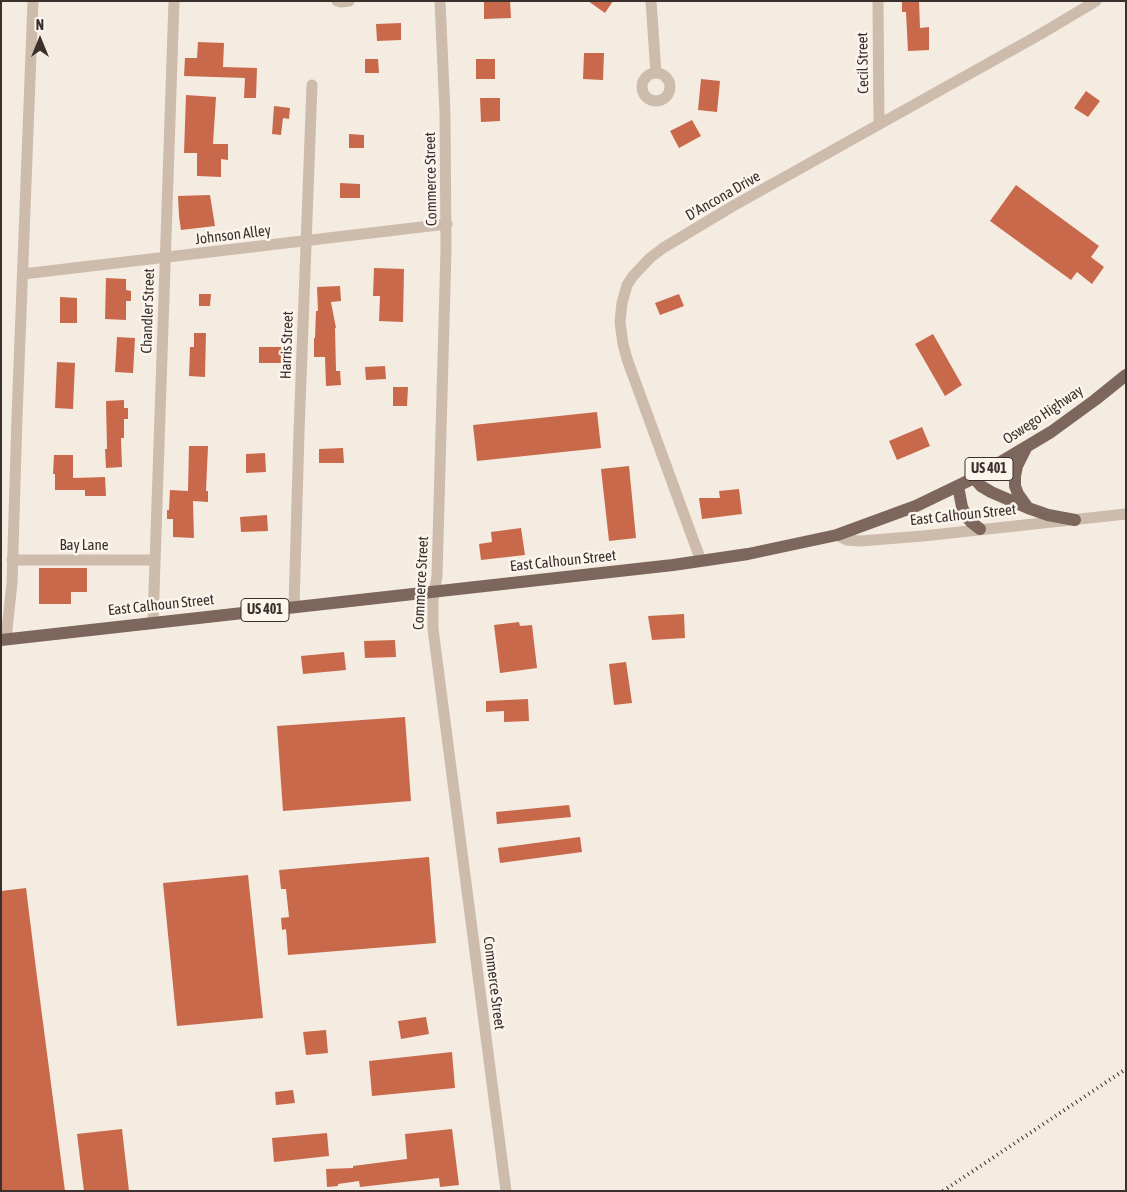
<!DOCTYPE html>
<html>
<head>
<meta charset="utf-8">
<style>
	body { margin:0 }
	#map { position:relative; width:1127px; height:1192px; overflow:hidden; background:#f4ebe1; font-family:"Asap Condensed",sans-serif }
	canvas { display:block }
	.frame { position:absolute; inset:0; border:2px solid #3b302b; pointer-events:none }
	.north { position:absolute; left:15px; top:15px; width:50px; height:50px; -webkit-text-stroke:4px #fbf5ee; paint-order:stroke; rotate:0deg; font-size:14px; font-weight:700; line-height:20px; text-align:center; color:#3b302b }
	.north::after { content:''; display:block; margin:auto; width:18px; height:22px; background:#3b302b; clip-path:polygon(50% 0,100% 100%,50% 72%,0 100%) }
</style>
</head>
<body>
<div id="map">
<canvas width="1127" height="1192"></canvas>
<div class="frame"></div>
<div class="north">N</div>
</div>
<script>
const ctx = document.querySelector('canvas').getContext('2d');
ctx.lineJoin = 'round';
function fill(path, color) { ctx.fillStyle = color; ctx.fill(path, 'evenodd'); }
const toPath = rows => new Path2D(rows.map(r => 'M' + r).join(''));
function stroke(path, color, width, dash) { ctx.strokeStyle = color; ctx.lineWidth = width; ctx.lineCap = dash ? 'butt' : 'round'; ctx.setLineDash(dash || []); ctx.stroke(path); }
function label(font, color, halo, rows, align = 'center') {
  ctx.font = font + ' "Asap Condensed",sans-serif'; ctx.lineWidth = 5; ctx.setLineDash([]); ctx.textBaseline = 'middle'; ctx.strokeStyle = halo; ctx.fillStyle = color; for (const [text, x, y, turn = 0] of rows) {
    ctx.save(); ctx.translate(x, y); ctx.rotate((+turn || 0) * Math.PI / 180); ctx.textAlign = isNaN(turn) ? turn : align; if (halo) ctx.strokeText(text, 0, 0); ctx.fillText(text, 0, 0); ctx.restore();
  }
}
const building = toPath([
	[484,1,510,1,511,18,484,19],
	[588,1,613,1,605,13],
	[902,1,919,1,920,28,929,27,929,50,908,51,906,12,902,12],
	[401,23,401,40,377,41,376,24],
	[198,42,224,43,223,67,257,68,256,98,244,98,245,78,184,76,185,58,197,58],
	[584,53,604,53,603,80,583,79],
	[365,59,378,59,379,73,365,73],
	[476,59,495,59,495,79,476,79],
	[701,79,720,81,717,112,698,110],
	[1086,91,1100,101,1088,117,1074,108],
	[186,95,216,97,213,144,228,144,228,160,221,159,221,177,197,176,197,153,184,153],
	[480,98,500,98,500,121,481,122],
	[274,106,290,108,289,119,283,118,281,135,272,134],
	[692,120,701,136,679,148,670,131],
	[349,134,364,135,364,148,349,148],
	[340,183,360,184,360,198,340,198],
	[1016,185,1099,246,1091,257,1104,267,1092,284,1077,272,1071,280,990,221],
	[210,195,215,226,181,230,179,216,178,196],
	[374,268,404,269,403,322,379,321,380,296,373,296],
	[106,278,126,279,126,290,131,291,131,301,126,301,126,320,105,319],
	[340,286,341,301,331,302,336,328,335,328,336,371,340,371,341,385,326,386,325,357,314,357,314,338,315,338,316,311,318,311,317,287],
	[199,294,211,294,210,306,199,306],
	[679,294,684,306,660,315,655,303],
	[60,297,77,298,77,323,60,323],
	[194,333,206,333,205,377,189,376,190,347,194,347],
	[933,334,962,385,945,396,915,344],
	[117,337,135,338,133,373,115,372],
	[259,347,283,347,283,363,259,363],
	[57,362,75,363,73,409,55,408],
	[385,366,386,379,366,380,365,367],
	[393,387,408,387,407,406,393,406],
	[124,400,124,408,128,408,128,419,124,419,124,438,121,438,122,467,106,468,105,449,107,449,106,401],
	[597,412,601,448,477,461,473,425],
	[922,427,930,446,897,460,889,441],
	[189,446,208,446,206,491,208,491,208,502,193,501,194,538,173,537,173,519,167,519,167,510,169,510,170,490,188,491],
	[343,448,344,463,319,463,319,449],
	[265,453,266,472,246,473,246,454],
	[54,455,73,455,73,478,105,477,106,496,85,496,85,490,55,490,55,474,53,474],
	[629,466,636,538,609,541,601,469],
	[739,489,742,514,702,519,699,498,720,498,719,491],
	[267,515,268,531,241,532,240,517],
	[521,528,525,555,481,560,479,544,492,542,491,532],
	[39,568,87,568,87,592,71,592,71,604,39,604],
	[684,614,685,638,652,640,648,616],
	[519,622,520,626,532,625,537,668,500,673,494,625],
	[395,640,396,657,365,658,364,641],
	[344,652,346,670,303,674,301,656],
	[626,662,632,703,614,705,609,664],
	[528,699,529,721,504,722,504,711,486,712,486,701],
	[405,717,411,801,283,811,277,726],
	[569,805,571,817,497,824,496,812],
	[580,837,582,852,500,863,498,848],
	[429,857,436,943,288,955,286,929,282,930,281,918,289,917,286,889,281,889,279,870],
	[248,875,263,1018,177,1026,163,883],
	[26,888,36,969,65,1191,1,1191,1,891],
	[426,1017,429,1034,401,1039,398,1021],
	[326,1030,328,1053,306,1055,303,1032],
	[452,1052,455,1088,372,1096,369,1061],
	[293,1090,295,1103,276,1105,275,1092],
	[122,1129,129,1191,84,1191,77,1134],
	[452,1129,459,1185,440,1187,439,1178,360,1187,359,1181,338,1184,338,1186,327,1187,326,1169,353,1168,353,1166,407,1159,405,1134],
	[327,1133,329,1156,274,1162,272,1138]
]);
const minor = toPath([
	[337,1,341,2,349,1],
	[440,1,445,113,446,250,437,576,433,600,433,629,506,1191],
	[651,1,656,73],
	[878,1,879,124],
	'642 87a14 14 0 1 1 28 0a14 14 0 1 1-28 0Z',
	[23,274,447,224],
	[837,535,847,540,860,541,923,536,1126,514],
	[12,560,155,560],
	[701,561,627,359,623,344,620,322,622,303,627,285,633,276,650,258,663,248,733,206,1039,35,1096,1],
	[294,607,299,432,312,85],
	[153,622,174,1],
	[6,639,12,583,17,417,33,1]
]);
const primary = toPath([
	[1026,448,1017,466,1015,476,1015,486,1018,494,1028,508],
	[974,478,981,486,991,492,1028,508,1048,515,1075,520],
	[958,486,962,507,966,516,971,522,980,529],
	[1,640,673,565,748,554,837,535,916,506,974,478,1051,432,1095,400,1126,375]
]);
const rail = toPath([
	[943,1191,1126,1069]
]);
const shields = [
	[989,469,48],
	[265,610,48]
];
const shieldNames = [
	["US 401",989,469],
	["US 401",265,610]
];
const streetNames = [
	["Cecil Street",863,63,-91],
	["Commerce Street",431,179,-91],
	["D'Ancona Drive",723,196,-30],
	["Johnson Alley",233,235,-7],
	["Chandler Street",148,311,-88],
	["Harris Street",287,345,-88],
	["Oswego Highway",1043,415,-34],
	["East Calhoun Street",963,515,-6],
	["Bay Lane",84,545],
	["East Calhoun Street",563,561,-6],
	["Commerce Street",421,583,-87],
	["East Calhoun Street",161,605,-6],
	["Commerce Street",494,983,83]
];
fill(building, '#c8694b');
stroke(minor, '#cdbbac', 11);
stroke(primary, '#7d675c', 12);
stroke(rail, '#3b302b', 4, [1, 4]);
for (const [x, y, w] of shields) { const box = new Path2D(); box.roundRect(x - w / 2, y - 11.5, w, 23, 4); ctx.fillStyle = '#fbf5ee'; ctx.fill(box); stroke(box, '#3b302b', 1); }
label('bold 14px', '#3b302b', null, shieldNames);
label('15px', '#3b302b', '#fbf5ee', streetNames);
</script>
</body>
</html>
